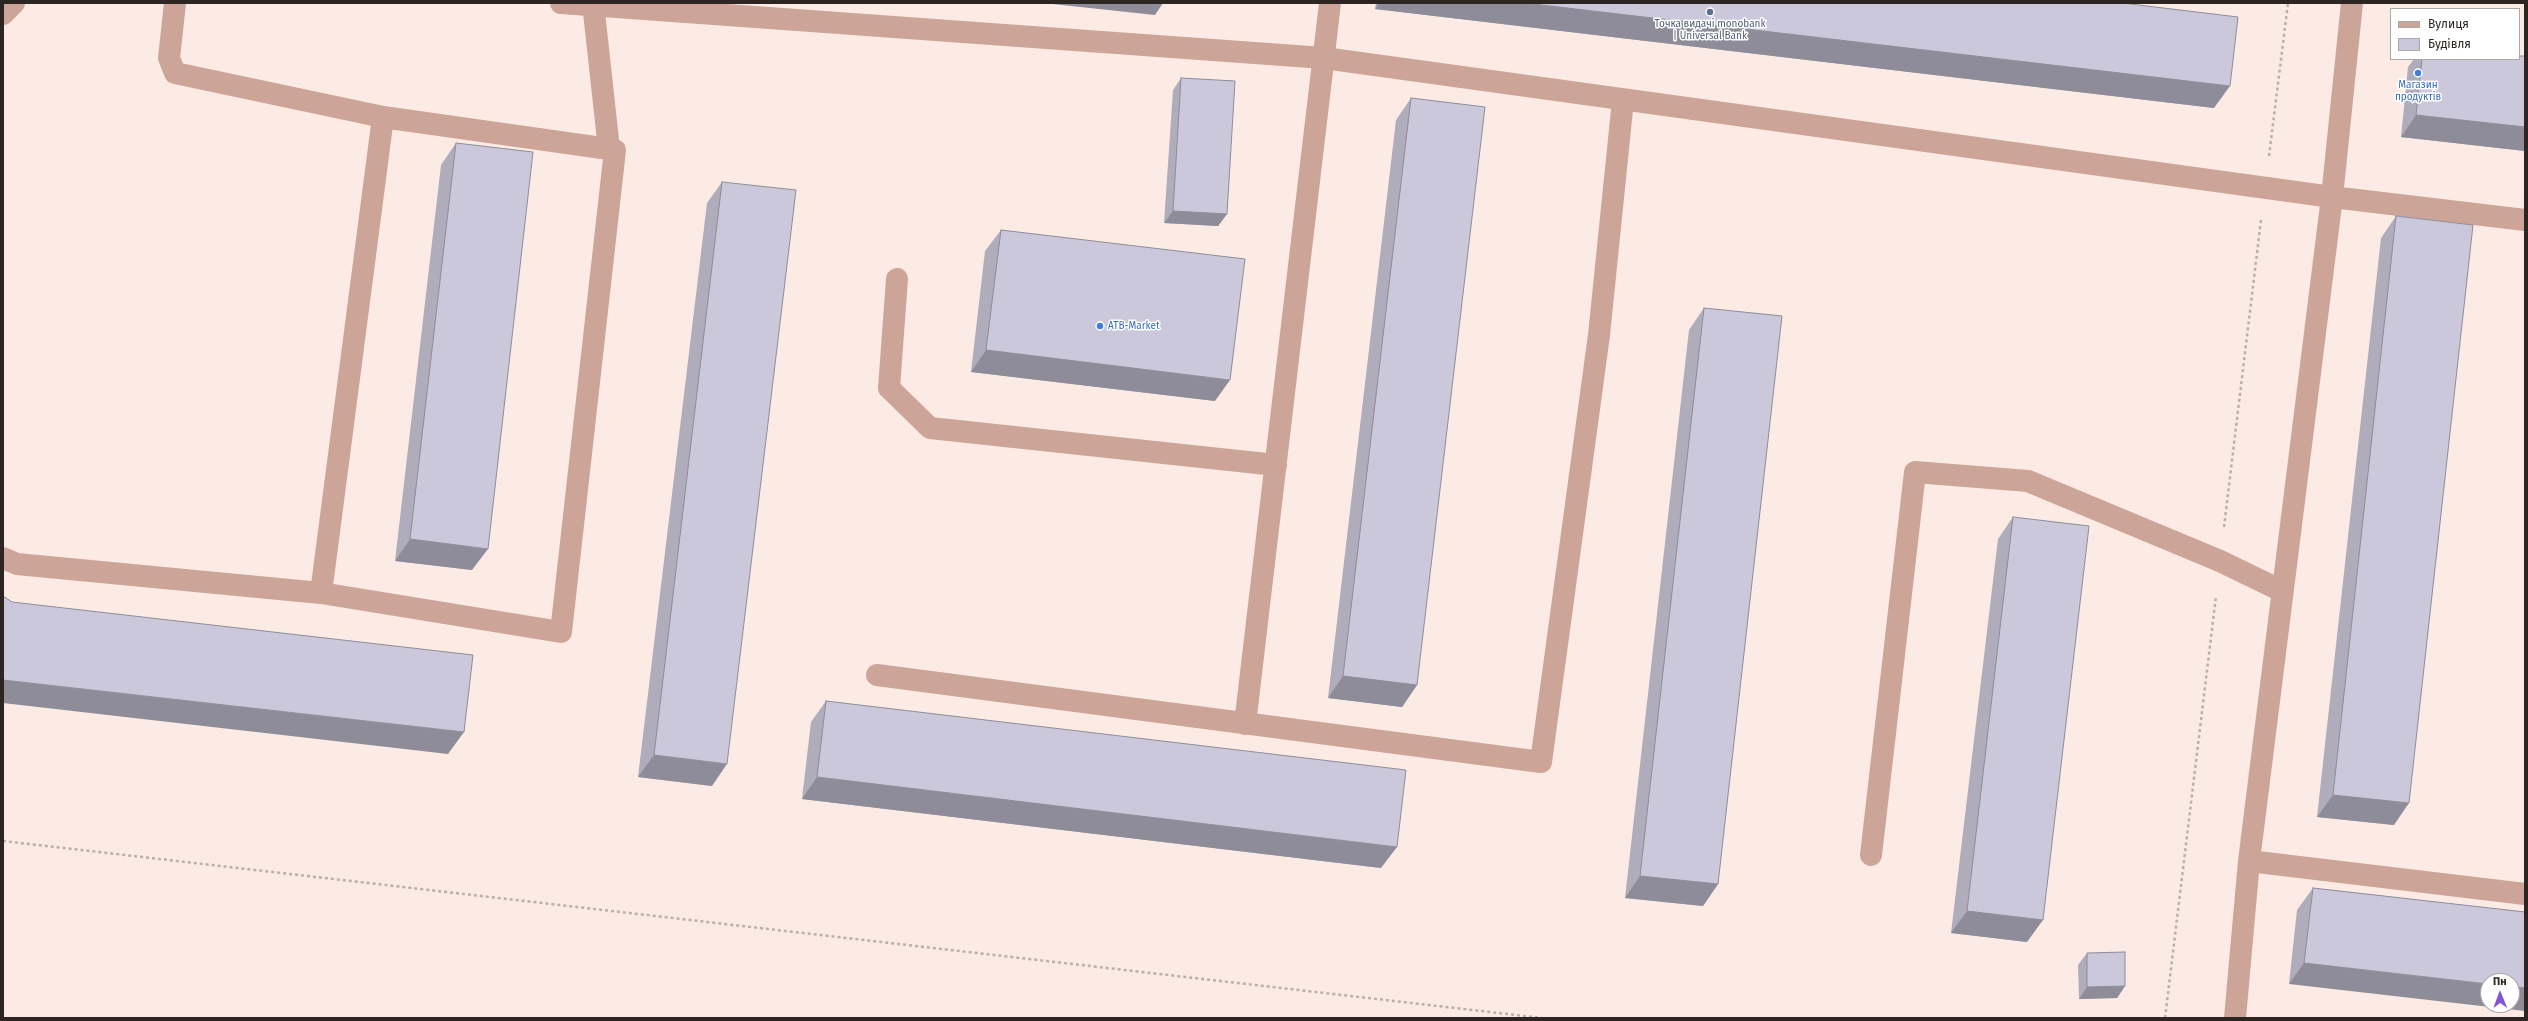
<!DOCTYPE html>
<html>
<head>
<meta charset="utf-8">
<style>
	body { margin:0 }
	#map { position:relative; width:2528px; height:1021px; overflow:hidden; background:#fcebe4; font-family:"Fira Sans",sans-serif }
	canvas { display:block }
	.frame { position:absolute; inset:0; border:4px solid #2c2521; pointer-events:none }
	.legend { position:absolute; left:2390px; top:8px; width:130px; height:52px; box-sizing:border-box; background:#fff; border:1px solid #aba8a6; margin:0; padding:5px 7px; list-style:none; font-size:12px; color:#2c2521 }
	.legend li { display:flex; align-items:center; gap:8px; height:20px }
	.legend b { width:20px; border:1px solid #aba8a6 }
	.north { position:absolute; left:2480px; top:973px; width:40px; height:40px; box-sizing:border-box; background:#fff; border:1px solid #aba8a6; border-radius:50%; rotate:359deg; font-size:11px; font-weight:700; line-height:16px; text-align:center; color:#2c2521 }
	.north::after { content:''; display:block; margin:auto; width:14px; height:18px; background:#8357d1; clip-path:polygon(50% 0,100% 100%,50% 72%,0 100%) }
</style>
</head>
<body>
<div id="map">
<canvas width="2528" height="1021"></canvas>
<div class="frame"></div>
<ul class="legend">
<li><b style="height:5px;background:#cca598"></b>Вулиця</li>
<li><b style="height:11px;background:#cbc8db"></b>Будівля</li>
</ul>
<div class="north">Пн</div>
</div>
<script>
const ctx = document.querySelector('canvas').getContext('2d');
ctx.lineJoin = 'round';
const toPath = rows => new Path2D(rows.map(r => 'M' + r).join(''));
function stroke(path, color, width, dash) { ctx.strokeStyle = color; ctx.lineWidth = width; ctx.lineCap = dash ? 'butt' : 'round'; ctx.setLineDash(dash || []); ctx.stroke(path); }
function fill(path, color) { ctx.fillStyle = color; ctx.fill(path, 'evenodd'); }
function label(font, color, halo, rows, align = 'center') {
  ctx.font = font + ' "Fira Sans",sans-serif'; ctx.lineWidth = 3; ctx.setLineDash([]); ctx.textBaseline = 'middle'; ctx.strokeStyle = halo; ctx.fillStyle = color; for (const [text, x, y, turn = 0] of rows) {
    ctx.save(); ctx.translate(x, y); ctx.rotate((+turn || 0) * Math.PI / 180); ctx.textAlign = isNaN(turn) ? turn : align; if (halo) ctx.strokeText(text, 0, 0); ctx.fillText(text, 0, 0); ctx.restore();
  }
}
const path = toPath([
	[2269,156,2288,3],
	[2224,527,2261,220],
	[3,841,1542,1018],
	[2165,1018,2216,596]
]);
const service = toPath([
	[383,117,609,149,593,3],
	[2332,197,2525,220],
	[897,279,889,388,930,428,1276,465],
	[3,558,17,564,321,593,383,117,175,73,169,58,175,3],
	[321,593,561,632,615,150,609,149],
	[877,675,1541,762,1599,335,1623,100],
	[1245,724,1330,3],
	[1871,855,1915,472,2028,481,2220,561,2282,591],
	[2249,861,2525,894],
	[2235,1018,2249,861,2332,197,2352,3]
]);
const minor = toPath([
	[561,3,1324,58,2332,197],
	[3,14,14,3]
]);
const wall = toPath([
	[1376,3,2122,3,2214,108,1375,9],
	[2525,56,2525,151,2401,137,2408,67,2414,59,2519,59],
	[1181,78,1227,214,1218,226,1164,223,1173,90],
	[1411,98,1417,685,1402,707,1328,698,1396,120],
	[456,143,472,570,395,561,441,165],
	[722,182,712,786,638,777,707,203],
	[2396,216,2394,825,2317,817,2381,238],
	[1001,230,1215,401,971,372,985,251],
	[1704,308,1718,884,1703,906,1625,898,1689,330],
	[2013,517,2027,942,1951,933,1998,539],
	[826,701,1381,868,802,799,811,722],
	[2313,888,2525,912,2289,984,2297,910],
	[2087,953,2125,986,2117,998,2079,999,2078,965]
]);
const shadedWall = toPath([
	[1043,3,1163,3,1155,15],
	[1379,3,1525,3,2230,86,2214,108,1375,9],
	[2416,115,2525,127,2525,151,2401,137],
	[1173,211,1227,214,1218,226,1164,223],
	[986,350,1230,380,1215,401,971,372],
	[410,539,488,549,472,570,395,561],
	[1343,676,1417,685,1402,707,1328,698],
	[3,680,464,732,448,754,3,703],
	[654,755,727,764,712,786,638,777],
	[817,777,1397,847,1381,868,802,799],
	[2333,795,2409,803,2394,825,2317,817],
	[1640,876,1718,884,1703,906,1625,898],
	[1967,911,2043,920,2027,942,1951,933],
	[2304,963,2488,984,2488,1005,2512,1005,2512,986,2525,988,2525,1011,2289,984],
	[2125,986,2117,998,2079,999,2087,987]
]);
const building = toPath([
	[1525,3,2122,3,2238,17,2230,86,1525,3],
	[2519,56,2525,56,2525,127,2416,115,2422,59,2519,59,2519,56],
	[1181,78,1235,81,1227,214,1173,211,1181,78],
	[1411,98,1485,107,1417,685,1343,676,1411,98],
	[456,143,533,152,488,549,410,539,456,143],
	[722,182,796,190,727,764,654,755,722,182],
	[2396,216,2473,225,2409,803,2333,795,2396,216],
	[1001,230,1245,259,1230,380,986,350,1001,230],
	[1704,308,1782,316,1718,884,1640,876,1704,308],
	[2013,517,2089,526,2043,920,1967,911,2013,517],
	[3,596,12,602,473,655,464,732,3,680,3,596],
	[826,701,1406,770,1397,847,817,777,826,701],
	[2313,888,2525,912,2525,988,2512,986,2512,981,2488,981,2488,984,2304,963,2313,888],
	[2125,952,2125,986,2087,987,2087,953,2125,952]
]);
const markers = [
	[1710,12,4,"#5c6f8a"],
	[2418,73,4,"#3f7fe0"],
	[1100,326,4,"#3f7fe0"]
];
const serviceNames = [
	["Точка видачі monobank",1710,24],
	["| Universal Bank",1710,36]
];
const shopNames = [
	["Магазин",2418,85],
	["продуктів",2418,97],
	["ATB-Market",1108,326,"left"]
];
stroke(path, '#bcaea8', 2.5, [3, 3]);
stroke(service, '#cca598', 22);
stroke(minor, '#cca598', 22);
fill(wall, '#afacbc');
fill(shadedWall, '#8e8c99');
fill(building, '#cbc8db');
stroke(building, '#8e8c99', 1);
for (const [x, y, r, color] of markers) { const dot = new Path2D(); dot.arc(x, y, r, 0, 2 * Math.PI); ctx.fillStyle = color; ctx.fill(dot); stroke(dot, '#fff', 1.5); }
label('10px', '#4e5e75', '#fff', serviceNames);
label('10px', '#366cbe', '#fff', shopNames);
</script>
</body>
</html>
